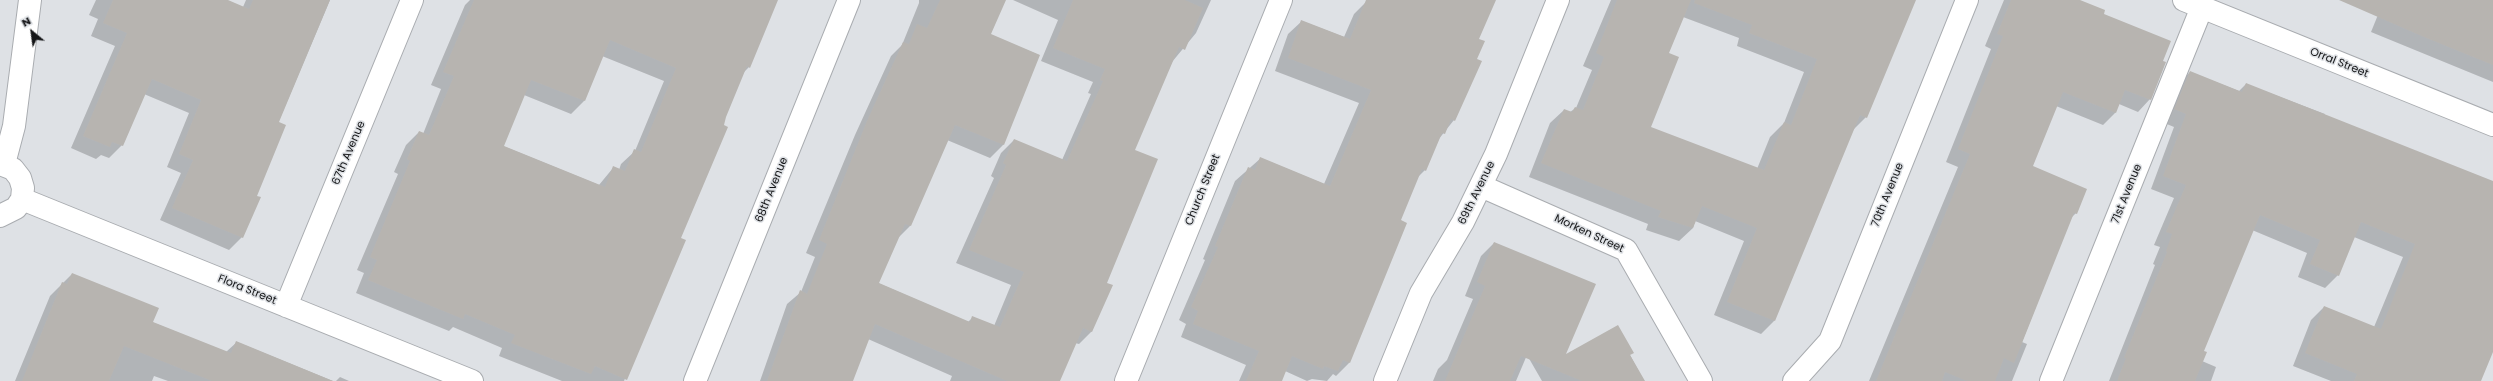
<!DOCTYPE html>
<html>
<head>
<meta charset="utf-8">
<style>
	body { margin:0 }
	#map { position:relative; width:2493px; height:381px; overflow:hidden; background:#dee1e5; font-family:Poppins,sans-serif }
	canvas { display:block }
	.north { position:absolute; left:12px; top:12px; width:40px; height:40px; -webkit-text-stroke:3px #dee1e5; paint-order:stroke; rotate:331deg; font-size:11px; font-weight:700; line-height:16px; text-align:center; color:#141517 }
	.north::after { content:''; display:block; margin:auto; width:14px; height:18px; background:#141517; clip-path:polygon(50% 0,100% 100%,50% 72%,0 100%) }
</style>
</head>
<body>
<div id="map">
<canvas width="2493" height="381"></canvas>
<div class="north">N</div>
</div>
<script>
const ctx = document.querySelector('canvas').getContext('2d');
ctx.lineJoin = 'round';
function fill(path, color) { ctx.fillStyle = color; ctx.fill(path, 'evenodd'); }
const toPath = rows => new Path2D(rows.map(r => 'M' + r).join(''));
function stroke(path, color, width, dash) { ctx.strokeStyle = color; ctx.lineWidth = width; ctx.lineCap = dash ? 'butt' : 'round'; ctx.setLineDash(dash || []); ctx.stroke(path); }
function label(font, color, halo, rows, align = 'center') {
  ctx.font = font + ' Poppins,sans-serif'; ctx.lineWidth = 3; ctx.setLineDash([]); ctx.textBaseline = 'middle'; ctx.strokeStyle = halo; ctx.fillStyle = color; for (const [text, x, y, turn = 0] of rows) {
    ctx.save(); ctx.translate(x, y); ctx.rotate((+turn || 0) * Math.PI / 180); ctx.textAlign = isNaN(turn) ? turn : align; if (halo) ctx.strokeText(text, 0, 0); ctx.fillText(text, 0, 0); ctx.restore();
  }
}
const shadow = toPath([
	[96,0,225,0,243,7,246,0,330,0,278,123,242,237,229,250,160,220,181,173,167,167,189,113,144,94,122,145,109,158,101,155,96,159,71,148,115,46,91,36,98,19,89,15],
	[470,0,777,0,749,67,743,73,725,116,624,381,562,381,499,356,502,348,453,327,449,331,356,293,364,273,357,270,398,174,394,172,406,145,419,132,423,134,441,89,431,85,465,5],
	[602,56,664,81,635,151,621,164,619,170,613,168,599,185,503,146,524,95,571,114,584,101],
	[919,0,1005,0,990,35,1039,55,1003,145,990,158,947,140,910,226,897,239,878,283,968,322,973,317,994,326,1011,285,956,263,994,178,991,176,1001,153,1014,140,1062,160,1091,94,1088,93,1093,82,1041,61,1058,20,1013,0,1211,0,1196,33,1172,62,1134,150,1105,283,1092,331,1079,344,1075,343,1059,381,950,381,952,376,868,339,852,381,760,381,787,304,801,292,815,257,806,253,855,135,891,56,902,45,919,3],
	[1493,0,1478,39,1454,120,1438,140,1425,170,1417,178,1399,221,1349,363,1336,376,1333,374,1327,381,1312,379,1307,381,1285,371,1281,381,1239,381,1246,365,1181,337,1186,324,1179,320,1205,260,1203,259,1235,181,1261,158,1324,184,1359,103,1275,71,1288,34,1302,21,1344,37,1354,14,1367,1],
	[1611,0,1904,0,1866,117,1853,130,1774,321,1761,334,1714,315,1744,241,1695,221,1693,228,1679,241,1646,230,1648,224,1529,177,1550,123,1564,110,1570,112,1576,108,1592,70,1583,66],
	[1683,17,1739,38,1737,46,1804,72,1784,123,1770,137,1757,169,1649,128,1667,54],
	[2004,0,2077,0,2102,14,2150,99,2138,112,2119,104,2115,113,2103,125,2056,106,2032,167,2076,213,2071,218,2022,342,2027,344,2012,381,1869,381,1958,167,1946,162,1991,49,1985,46],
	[2384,0,2493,0,2493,82,2371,32],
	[2190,72,2239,91,2246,84,2325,114,2324,116,2493,185,2493,347,2479,381,2331,381,2293,366,2311,320,2324,307,2374,327,2403,257,2354,237,2338,275,2325,288,2298,277,2307,253,2252,230,2203,351,2202,361,2216,367,2211,381,2109,381,2155,265,2153,264,2160,247,2154,245,2174,198,2151,189,2174,127,2162,122,2177,85],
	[1494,243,1564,357,1630,355,1644,381,1542,381,1527,355,1516,381,1433,381,1438,369,1447,360,1473,299,1465,296,1481,256],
	[72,274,152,322,226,352,237,342,333,381,168,381,154,376,152,381,15,381,50,296],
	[340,377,349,381,336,381]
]);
const building = toPath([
	[113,0,228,0,249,9,253,0,330,0,279,122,286,125,257,196,261,197,243,238,172,208,193,160,179,154,201,100,152,79,123,146,112,142,110,147,83,136,127,33,103,23],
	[474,0,778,0,750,68,747,66,726,117,724,125,728,127,681,238,686,240,627,380,595,366,591,374,511,343,515,335,465,314,463,319,368,280,377,260,370,257,410,161,407,159,419,131,429,135,454,76,443,72],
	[610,40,676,68,641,152,634,149,625,171,613,166,605,187,504,146,531,80,585,101],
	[940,0,1006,0,991,34,1040,55,1004,145,955,125,911,226,905,224,879,283,970,322,972,316,1000,327,1024,272,969,250,1006,165,1003,163,1014,139,1067,161,1103,81,1100,80,1105,69,1053,48,1073,0,1185,0,1203,8,1185,50,1179,47,1135,150,1158,159,1107,283,1113,285,1092,332,1083,328,1060,381,1007,381,875,324,853,381,767,381,800,290,807,294,827,244,819,240,867,121,903,42,909,44,917,24,927,28],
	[1366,0,1496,0,1479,39,1485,41,1477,59,1482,61,1455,121,1451,119,1445,134,1442,133,1426,171,1422,169,1401,220,1407,223,1350,363,1343,360,1338,371,1324,366,1323,369,1292,356,1282,381,1246,381,1259,351,1193,324,1198,311,1191,307,1218,247,1215,246,1248,167,1255,170,1260,157,1330,186,1371,90,1288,58,1301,20,1350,39],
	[1617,0,1691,0,1669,53,1679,57,1651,127,1764,170,1784,122,1791,125,1817,59,1749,33,1752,25,1694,3,1695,0,1916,0,1867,118,1860,115,1775,321,1727,302,1757,228,1702,206,1693,228,1658,217,1661,211,1541,163,1564,109,1572,112,1575,107,1583,110,1604,57,1596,53],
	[2011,0,2080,0,2105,10,2104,14,2171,41,2163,61,2166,62,2151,100,2125,90,2116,113,2063,92,2033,166,2087,189,2077,214,2074,213,2014,363,2004,358,1995,381,1967,381,1945,372,1942,381,1876,381,1970,154,1958,149,2003,36,1997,34],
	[2339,0,2493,0,2493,65,2424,37],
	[2190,71,2242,92,2246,83,2493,181,2493,352,2481,381,2354,381,2357,374,2305,353,2324,306,2381,329,2415,244,2361,222,2339,276,2310,264,2320,240,2260,215,2204,351,2207,352,2195,381,2117,381,2126,358,2124,358,2167,252,2166,251,2172,234,2166,232,2186,185,2163,176,2186,114,2174,109],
	[1494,242,1596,284,1566,354,1618,325,1634,353,1630,355,1645,381,1582,381,1521,356,1510,381,1445,381,1485,286,1477,282],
	[72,273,159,308,153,322,231,353,236,341,333,381,212,381,124,346,109,381,22,381,62,282,67,284]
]);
const minor = toPath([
	[2184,0,2493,125],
	[0,164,13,169,20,178,23,188,22,199,16,208,0,216],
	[4,164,14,126,30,0],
	[1481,186,1626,250,1701,381],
	[22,199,472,381],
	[286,306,412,0],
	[695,381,849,0],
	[1126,381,1281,0],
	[1385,381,1421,293,1463,222,1496,154,1558,0],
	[1794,381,1830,341,1967,0],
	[2051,381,2202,7]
]);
const streetNames = [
	["Orral Street",2339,63,22],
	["67th Avenue",349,153,-67],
	["68th Avenue",772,190,-68],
	["Church Street",1203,190,-68],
	["69th Avenue",1477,193,-64],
	["71st Avenue",2127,194,-68],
	["70th Avenue",1888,195,-68],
	["Morken Street",1589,234,25],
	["Flora Street",247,290,22]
];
fill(shadow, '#0003');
fill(building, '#b7b4b0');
stroke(minor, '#a9acb0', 24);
stroke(minor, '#fff', 22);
label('11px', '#141517', '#dee1e5', streetNames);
</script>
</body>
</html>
